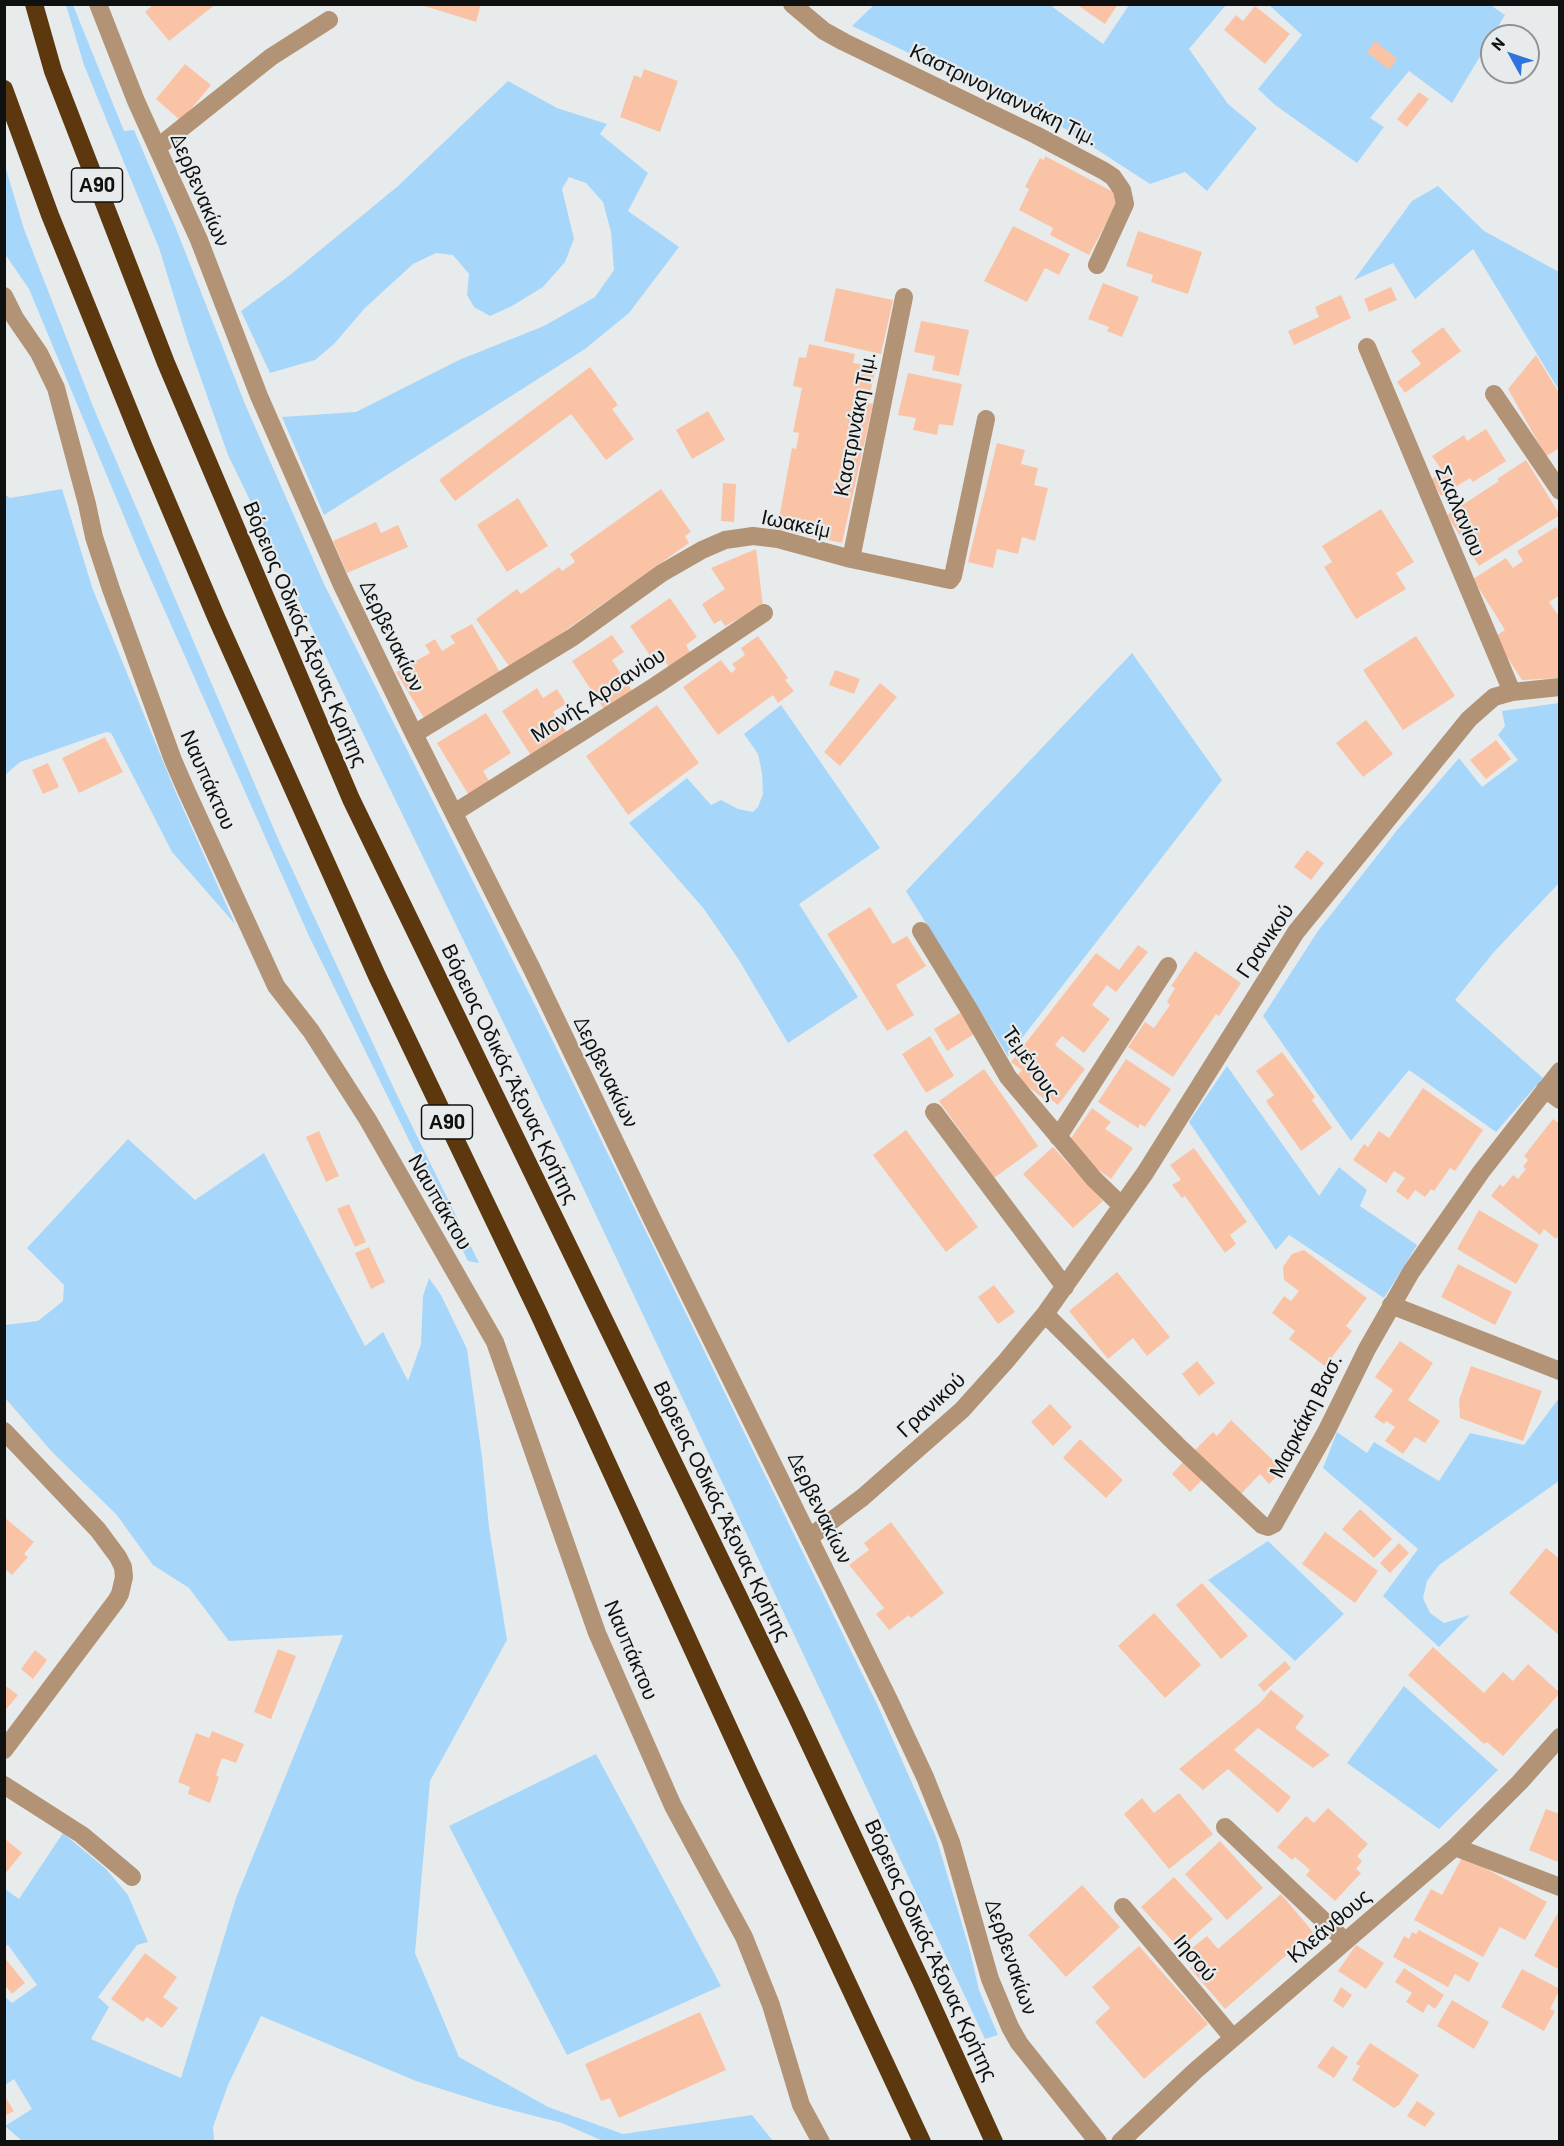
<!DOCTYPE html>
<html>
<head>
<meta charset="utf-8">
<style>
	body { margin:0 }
	#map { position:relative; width:1564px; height:2146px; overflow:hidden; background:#e8ebec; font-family:Barlow,sans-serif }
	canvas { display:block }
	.frame { position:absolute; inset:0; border:6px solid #0f1010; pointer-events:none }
	.north { position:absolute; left:1480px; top:24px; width:60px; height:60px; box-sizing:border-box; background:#e8ebec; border:2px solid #919394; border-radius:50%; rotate:310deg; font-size:16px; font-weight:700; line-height:24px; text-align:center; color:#0f1010 }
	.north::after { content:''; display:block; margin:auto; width:21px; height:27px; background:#2e73df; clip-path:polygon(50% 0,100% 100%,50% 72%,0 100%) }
</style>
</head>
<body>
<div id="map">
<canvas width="1564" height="2146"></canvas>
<div class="frame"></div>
<div class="north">N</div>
</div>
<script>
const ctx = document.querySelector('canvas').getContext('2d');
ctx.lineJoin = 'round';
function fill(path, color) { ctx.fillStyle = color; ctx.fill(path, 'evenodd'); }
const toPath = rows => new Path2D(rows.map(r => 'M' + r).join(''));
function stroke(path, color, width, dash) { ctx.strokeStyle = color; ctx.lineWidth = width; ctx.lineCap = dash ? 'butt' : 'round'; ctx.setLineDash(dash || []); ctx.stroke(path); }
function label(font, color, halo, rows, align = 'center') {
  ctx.font = font + ' Barlow,sans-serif'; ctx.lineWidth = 4.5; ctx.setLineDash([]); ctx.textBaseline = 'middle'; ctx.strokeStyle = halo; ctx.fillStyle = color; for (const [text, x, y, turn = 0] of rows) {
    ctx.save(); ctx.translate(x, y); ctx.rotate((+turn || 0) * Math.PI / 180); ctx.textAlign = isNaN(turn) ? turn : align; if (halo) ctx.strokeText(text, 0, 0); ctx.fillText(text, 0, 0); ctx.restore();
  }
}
const green = toPath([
	[1489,4,1505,15,1452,103,1409,71,1370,118,1384,127,1357,163,1275,105,1258,89,1302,35,1269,5],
	[66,5,73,5,124,131,134,130,177,231,245,404,324,584,540,1015,877,1704,936,1837,970,1951,979,1990,998,2035,985,2039,569,1158,228,455,187,339,159,248,84,65],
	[874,5,1050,5,1103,44,1129,5,1226,5,1189,49,1228,104,1257,128,1207,191,1185,172,1150,184,1056,123,852,26],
	[508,81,557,108,607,124,600,134,648,173,628,211,679,247,629,313,585,349,324,515,282,417,356,412,459,360,544,326,595,297,614,270,611,232,603,202,586,183,569,177,562,189,574,239,565,262,543,287,512,306,490,316,474,307,467,295,469,274,453,255,436,253,413,264,365,308,334,344,315,360,270,373,241,311,290,275,398,186],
	[5,166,24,229,94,409,279,841,396,1093,479,1263,468,1261,309,936,140,555,29,289,5,254],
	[1438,186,1484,231,1559,272,1559,390,1473,249,1415,299,1393,263,1354,280,1412,201],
	[62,489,93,590,176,793,235,924,172,852,111,733,106,732,20,762,5,775,5,495,10,498],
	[1132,653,1222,780,1008,1056,906,891],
	[1559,703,1559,883,1494,952,1455,1000,1543,1078,1496,1132,1409,1070,1351,1141,1263,1016,1318,931,1398,829,1459,758,1482,787,1518,760,1498,735,1505,726,1502,711],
	[781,705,880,848,799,904,858,997,788,1043,739,960,704,909,629,823,687,778,711,805,721,800,738,809,753,812,758,807,763,794,762,773,758,754,744,734],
	[1227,1066,1319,1196,1339,1167,1367,1190,1360,1206,1417,1245,1384,1298,1289,1235,1276,1250,1189,1122],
	[128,1139,195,1200,264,1153,365,1346,383,1332,408,1381,421,1344,423,1296,429,1278,441,1295,467,1349,482,1457,489,1527,507,1640,430,1781,415,1953,459,2057,548,2107,623,2134,752,2115,773,2141,603,2141,562,2123,492,2105,416,2081,261,2016,228,2085,213,2127,214,2141,22,2141,5,2126,32,2109,14,2079,5,2085,5,1997,12,2003,37,1985,8,1945,5,1946,5,1889,19,1899,63,1833,106,1869,128,1895,148,1942,137,1945,98,1997,109,2007,91,2039,181,2078,236,1898,343,1635,229,1641,189,1588,153,1565,116,1514,53,1453,5,1398,5,1325,38,1321,63,1301,64,1285,27,1248],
	[1559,1398,1559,1481,1439,1565,1427,1581,1423,1598,1430,1613,1444,1623,1470,1615,1439,1647,1383,1596,1418,1549,1323,1468,1337,1432,1367,1453,1374,1442,1439,1481,1470,1433,1524,1445],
	[1268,1541,1344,1614,1295,1661,1208,1580],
	[1404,1686,1498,1770,1439,1829,1347,1763],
	[596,1754,721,1986,567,2055,449,1826]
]);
const building = toPath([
	[154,4,216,4,169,41,145,12],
	[418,4,481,4,476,22],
	[1076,4,1118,4,1105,24],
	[1255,6,1290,34,1265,64,1224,30,1236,15,1243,21],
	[1375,41,1397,59,1389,70,1367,52],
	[185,64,211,85,181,121,156,99],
	[644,69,678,81,660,132,620,117,634,75,641,78],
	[1419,92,1429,99,1407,127,1397,119],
	[1045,156,1121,196,1089,255,1050,235,1053,228,1019,210,1029,189,1025,187,1040,158,1044,160],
	[1013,226,1070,254,1059,275,1045,268,1027,302,984,281],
	[1138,231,1202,252,1188,294,1151,282,1153,275,1126,266],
	[1103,283,1139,297,1122,337,1107,331,1109,327,1088,319],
	[1391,287,1397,300,1369,312,1364,299],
	[836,288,893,300,881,354,824,341],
	[1341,295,1351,318,1294,345,1288,331,1319,317,1315,307],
	[921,321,969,330,959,376,932,370,935,356,914,352],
	[1443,327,1461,351,1405,393,1397,382,1421,364,1411,351],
	[809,344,855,354,853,363,876,367,868,403,873,404,842,543,777,529,792,448,796,449,799,433,793,432,802,388,793,386,799,357,806,358],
	[1536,355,1560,395,1560,448,1546,456,1508,389],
	[590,367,618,405,612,409,634,439,606,460,571,414,455,501,439,480],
	[908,373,962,384,953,426,939,424,937,435,913,430,916,418,898,415],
	[708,411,725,440,692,459,676,430],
	[1486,429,1506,461,1473,482,1470,478,1441,496,1431,479,1443,472,1432,456,1464,435,1467,441],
	[997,443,1025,450,1021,464,1038,468,1034,485,1048,488,1035,541,1022,537,1018,554,997,549,993,568,968,562],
	[1526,460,1560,515,1479,566,1447,515,1499,481,1497,479],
	[723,483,736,484,734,522,721,521],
	[661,489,691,532,685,536,689,543,511,669,476,619,517,589,521,594,559,567,562,571,575,562,570,554],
	[518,498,548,546,507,572,477,525],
	[1381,509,1414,562,1396,573,1406,589,1356,619,1324,567,1332,562,1322,546],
	[376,522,381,533,398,525,408,547,347,573,333,541],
	[1556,527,1560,533,1560,595,1549,602,1560,618,1560,678,1522,680,1494,637,1505,630,1473,579,1506,558,1513,568,1523,561,1517,551],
	[756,549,763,606,725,626,721,620,714,624,702,604,725,589,711,568],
	[670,598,697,637,686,645,690,652,669,667,663,658,655,663,630,626],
	[472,624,501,674,424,718,396,672,430,653,425,645,435,639,442,651,455,643,450,636],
	[612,635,624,652,612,660,633,692,605,711,572,661],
	[758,636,788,678,785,680,794,691,778,703,773,695,718,735,683,687,721,660,731,673,736,669,732,664,745,655,741,648],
	[1416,636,1455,696,1403,730,1363,670],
	[835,670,860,679,854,694,829,685],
	[880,683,897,697,840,766,824,752],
	[537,688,543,698,557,689,566,704,553,712,567,733,532,757,502,711],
	[657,705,699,763,628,815,586,756],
	[486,713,511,753,483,771,491,784,470,797,437,743],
	[1366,720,1393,754,1363,777,1336,743],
	[105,737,123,772,79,793,62,758],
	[1496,740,1511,759,1486,779,1470,760],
	[48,763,59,787,43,794,32,770],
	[1307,850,1324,863,1311,880,1294,867],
	[870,907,893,944,907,936,926,966,896,985,914,1015,887,1031,827,934],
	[1138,945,1148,952,1116,992,1107,985,1092,1005,1110,1019,1084,1053,1062,1036,1055,1045,1085,1069,1058,1105,1046,1096,1044,1099,1016,1077,1022,1070,1011,1062,1096,953,1119,970],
	[1195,951,1241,983,1219,1016,1216,1014,1173,1077,1128,1047,1145,1022,1154,1028,1170,1005,1167,1002,1175,988,1171,986],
	[963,1011,976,1033,947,1051,934,1029],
	[930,1036,954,1076,926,1093,902,1054],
	[1282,1052,1315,1097,1312,1100,1332,1128,1301,1151,1266,1101,1274,1095,1256,1071],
	[1126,1059,1171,1089,1145,1127,1140,1124,1138,1128,1098,1102],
	[984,1069,1038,1146,994,1178,939,1101],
	[1423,1088,1483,1130,1455,1171,1450,1168,1434,1191,1431,1189,1425,1197,1415,1190,1408,1200,1396,1191,1405,1178,1394,1171,1386,1183,1353,1160,1364,1144,1368,1147,1379,1131,1389,1138],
	[1092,1108,1111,1122,1105,1129,1133,1148,1111,1179,1087,1162,1069,1141],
	[1553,1119,1560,1124,1560,1234,1556,1239,1544,1229,1540,1235,1491,1196,1500,1184,1503,1187,1513,1175,1518,1179,1526,1169,1523,1167,1528,1160,1524,1156],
	[906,1130,978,1227,946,1252,873,1155],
	[319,1131,339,1176,326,1182,306,1137],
	[1053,1147,1103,1201,1073,1228,1023,1174],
	[1194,1148,1247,1222,1230,1235,1236,1244,1225,1253,1185,1196,1182,1198,1172,1185,1181,1180,1170,1165],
	[349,1204,366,1242,355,1247,337,1209],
	[1479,1210,1539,1245,1516,1284,1457,1249],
	[369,1247,385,1282,371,1289,355,1253],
	[1304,1250,1367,1298,1346,1326,1352,1331,1325,1366,1289,1339,1295,1331,1272,1313,1284,1296,1291,1301,1299,1291,1284,1280,1283,1267,1292,1254],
	[1458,1264,1512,1292,1495,1325,1441,1297],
	[1117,1272,1170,1337,1147,1356,1133,1338,1108,1359,1069,1311],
	[994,1285,1015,1312,998,1324,978,1297],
	[1400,1341,1433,1363,1408,1400,1440,1421,1425,1443,1415,1437,1403,1454,1385,1441,1395,1427,1386,1421,1384,1424,1374,1417,1393,1390,1375,1377],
	[1197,1361,1215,1383,1199,1396,1182,1374],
	[1471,1366,1542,1391,1523,1441,1460,1418,1459,1400],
	[1050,1404,1072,1427,1053,1446,1031,1422],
	[1231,1420,1283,1470,1269,1484,1260,1474,1239,1496,1194,1451,1213,1432,1217,1436],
	[1080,1439,1123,1480,1106,1498,1063,1458],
	[1185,1460,1204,1478,1190,1492,1172,1474],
	[1360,1509,1392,1539,1374,1558,1342,1529],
	[4,1517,34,1542,24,1554,28,1557,12,1575,4,1568],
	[891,1522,944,1593,911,1618,909,1615,889,1630,876,1614,884,1608,849,1565,869,1550,864,1543],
	[1325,1532,1378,1571,1355,1603,1302,1564],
	[1399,1543,1409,1553,1390,1573,1380,1563],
	[1546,1548,1560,1559,1560,1636,1509,1593],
	[1202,1583,1248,1636,1221,1659,1176,1605],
	[1154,1613,1201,1665,1165,1698,1118,1646],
	[1433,1647,1484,1693,1503,1672,1513,1681,1528,1664,1560,1693,1503,1756,1487,1742,1484,1744,1408,1675],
	[278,1649,296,1656,271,1719,254,1712],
	[35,1650,47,1660,33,1679,21,1669],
	[1285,1661,1291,1668,1264,1692,1258,1685],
	[4,1685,18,1695,4,1712],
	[1271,1690,1304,1716,1295,1728,1330,1755,1313,1768,1258,1728,1234,1750,1291,1797,1278,1813,1228,1769,1203,1790,1179,1769,1261,1702],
	[212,1731,244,1744,236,1763,222,1758,216,1775,219,1777,210,1803,188,1794,190,1787,178,1782,196,1733,209,1738],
	[1179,1793,1213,1834,1169,1869,1124,1814,1142,1798,1154,1813],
	[1328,1808,1368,1844,1357,1856,1362,1861,1356,1869,1361,1873,1335,1901,1306,1875,1310,1870,1295,1857,1292,1860,1277,1847,1306,1816,1314,1823],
	[1546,1809,1560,1814,1560,1863,1529,1850],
	[4,1838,22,1853,4,1875],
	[1220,1841,1263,1888,1227,1920,1185,1874],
	[1463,1856,1547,1902,1525,1940,1500,1927,1483,1957,1414,1920,1431,1889,1442,1895],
	[1174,1877,1213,1919,1185,1944,1181,1940,1176,1945,1141,1907],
	[1082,1885,1120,1927,1066,1977,1028,1935],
	[1281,1894,1313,1932,1225,2009,1190,1968,1196,1964,1186,1953,1207,1936,1218,1949],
	[1560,1909,1560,1970,1534,1956],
	[1419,1930,1479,1963,1469,1982,1455,1974,1448,1987,1393,1957,1404,1936,1409,1939,1412,1932,1416,1934],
	[1356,1945,1384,1963,1366,1989,1338,1971],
	[1139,1946,1208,2024,1144,2079,1095,2022,1110,2008,1092,1987],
	[145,1953,177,1977,163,1997,178,2008,162,2028,147,2017,143,2022,111,1999],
	[4,1957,25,1983,12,1994,4,1984],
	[1404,1968,1444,1995,1435,2009,1428,2004,1423,2013,1406,2002,1412,1993,1395,1982],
	[1522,1969,1560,1989,1550,2009,1555,2011,1544,2031,1501,2007],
	[1341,1987,1352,1995,1343,2008,1333,2001],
	[1452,2000,1489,2022,1474,2049,1437,2026],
	[700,2012,726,2070,619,2118,610,2098,601,2101,585,2064],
	[1370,2043,1419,2075,1399,2105,1394,2108,1352,2080,1360,2066,1356,2064],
	[1332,2046,1348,2057,1334,2078,1317,2067],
	[4,2095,14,2111,4,2116],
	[1417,2101,1435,2113,1425,2127,1407,2116]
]);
const minor = toPath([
	[98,4,136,101,199,240,259,396,341,583,414,734,532,969,652,1219,889,1700,925,1777,951,1842,990,1979,1010,2027,1019,2043,1098,2142],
	[792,4,824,31,844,42,1036,135,1104,171,1113,177,1122,190,1125,204,1097,265],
	[158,147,271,57,329,20],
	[4,296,15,318,39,353,56,388,87,504,94,537,111,589,173,760,186,790,276,986,311,1031,368,1120,495,1342,597,1633,673,1806,744,1937,771,2005,801,2105,821,2142],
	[1367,347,1512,692],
	[1494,394,1560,491],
	[851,559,904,297],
	[414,734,573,637,662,573,702,550,725,540,753,536,778,539,851,559,950,580,953,576,986,419],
	[454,813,655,686,764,613],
	[921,931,970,1011,1008,1077,1094,1179,1122,1206],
	[1545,1089,1560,1100],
	[934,1112,1065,1287],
	[1058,1137,1168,966],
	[1391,1305,1560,1371],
	[1045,1314,1177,1445,1262,1525,1268,1527,1274,1524,1326,1432,1367,1349,1411,1272,1481,1172,1560,1071],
	[4,1431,98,1530,118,1557,123,1567,124,1577,120,1594,116,1601,4,1750],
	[810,1537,863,1497,962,1410,1006,1361,1045,1314,1145,1173,1296,932,1469,719,1494,697,1512,692,1560,687],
	[4,1785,82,1835,132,1877],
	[1225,1827,1345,1941],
	[1455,1847,1560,1887],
	[1123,1907,1233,2038],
	[1120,2142,1195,2071,1455,1847,1520,1782,1560,1737]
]);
const highway = toPath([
	[34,4,53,71,166,363,351,799,796,1715,921,1981,994,2142],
	[4,89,50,215,143,445,216,617,377,976,538,1312,747,1768,922,2142]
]);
const shields = [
	[97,185,51],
	[447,1122,51]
];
const shieldNames = [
	["Α90",97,185],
	["Α90",447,1122]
];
const streetNames = [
	["Καστρινογιαννάκη Τιμ.",1004,95,26],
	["Δερβενακίων",200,190,67],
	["Καστρινάκη Τιμ.",855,424,-79],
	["Σκαλανίου",1460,511,67],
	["Ιωακείμ",796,524,12],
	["Βόρειος Οδικός Άξονας Κρήτης",305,634,67],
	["Δερβενακίων",392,636,64],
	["Μονής Αρσανίου",598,695,-33],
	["Ναυπάκτου",208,780,66],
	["Γρανικού",1265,941,-56],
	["Τεμένους",1031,1063,55],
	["Δερβενακίων",606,1072,64],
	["Βόρειος Οδικός Άξονας Κρήτης",510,1074,64],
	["Ναυπάκτου",440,1202,60],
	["Γρανικού",931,1405,-43],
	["Μαρκάκη Βασ.",1306,1416,-63],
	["Δερβενακίων",820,1508,64],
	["Βόρειος Οδικός Άξονας Κρήτης",722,1511,64],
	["Ναυπάκτου",631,1650,67],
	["Κλεάνθους",1329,1926,-40],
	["Βόρειος Οδικός Άξονας Κρήτης",931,1950,65],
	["Δερβενακίων",1011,1957,71],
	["Ιησού",1195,1958,50]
];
fill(green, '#a6d7fb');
fill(building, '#fbc3a6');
stroke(minor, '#b39376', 18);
stroke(highway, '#5d380f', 18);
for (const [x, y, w] of shields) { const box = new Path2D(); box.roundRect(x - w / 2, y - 17, w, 34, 4.5); ctx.fillStyle = '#e8ebec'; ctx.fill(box); stroke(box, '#0f1010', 1.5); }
label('bold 20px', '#0f1010', null, shieldNames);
label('21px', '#0f1010', '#e8ebec', streetNames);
</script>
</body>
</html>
